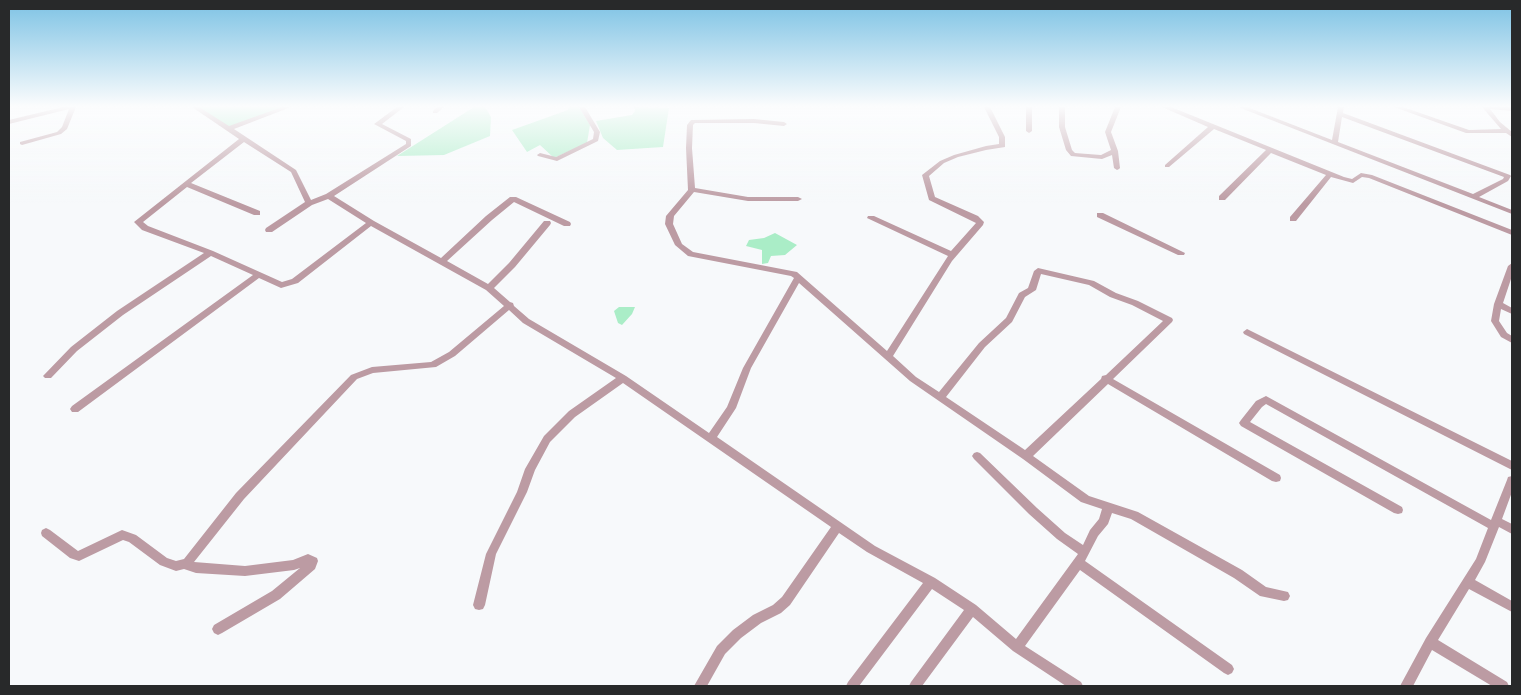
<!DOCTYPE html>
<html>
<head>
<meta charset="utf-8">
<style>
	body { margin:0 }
	#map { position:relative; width:1521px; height:695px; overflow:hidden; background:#f7f9fb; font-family:"DejaVu Sans",sans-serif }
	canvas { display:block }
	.frame { position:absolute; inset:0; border:10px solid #28292a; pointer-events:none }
</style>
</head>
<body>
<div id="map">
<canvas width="1521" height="695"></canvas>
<div class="frame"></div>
</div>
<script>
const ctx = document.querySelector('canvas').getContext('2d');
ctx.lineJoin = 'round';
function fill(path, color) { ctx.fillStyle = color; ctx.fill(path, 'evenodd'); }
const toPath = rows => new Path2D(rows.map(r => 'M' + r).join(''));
const green = toPath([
	[192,107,286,107,226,129],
	[474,107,485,107,491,117,490,136,444,155,397,156],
	[569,107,579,107,590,125,587,143,554,158,540,145,527,152,512,130,568,110],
	[634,107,669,108,663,147,617,150,603,138,596,121,632,115,635,111],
	[775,233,797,245,785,255,771,256,768,263,762,264,762,250,746,246,749,240,764,238],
	[619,307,635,307,632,314,622,325,618,323,614,311]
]);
const minor = toPath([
	[63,107,76,107,67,129,61,134,22,145,20,144,20,142,57,132,62,127,69,109,9,124,9,120,63,107],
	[192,107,199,107,229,126,282,107,291,107,234,129,296,170,311,200,326,194,406,144,406,141,374,124,397,107,404,107,382,124,411,139,411,146,334,196,374,221,441,258,486,216,510,197,516,197,570,222,571,224,570,226,564,226,514,202,492,220,447,261,488,284,509,263,544,221,550,221,551,223,550,225,515,267,494,288,510,302,513,303,514,306,529,319,626,376,709,433,727,407,743,368,794,278,791,276,688,256,675,245,665,224,666,216,688,190,686,148,687,125,691,120,754,119,784,122,787,124,784,126,754,123,695,123,693,125,692,148,695,188,748,197,798,197,802,199,798,201,748,201,694,192,674,216,673,224,682,244,693,252,797,272,887,351,948,256,867,218,868,216,874,216,951,251,976,223,929,200,922,175,940,161,954,155,986,146,999,144,999,137,984,107,990,107,1005,137,1005,147,986,150,958,157,944,163,929,176,935,197,978,216,984,222,983,225,952,261,893,356,916,377,939,392,979,343,1006,318,1019,293,1028,288,1034,271,1038,268,1094,281,1116,293,1138,301,1172,318,1173,320,1172,322,1113,379,1280,475,1281,478,1280,481,1276,482,1272,481,1108,384,1033,456,1089,496,1138,512,1242,570,1266,587,1288,592,1290,596,1288,600,1284,601,1260,596,1234,578,1131,519,1112,513,1108,524,1098,536,1085,561,1232,665,1234,669,1232,673,1228,675,1224,673,1080,570,1025,646,1081,682,1083,686,1066,686,1013,651,973,617,922,686,909,686,911,682,964,610,932,589,859,686,846,686,848,682,923,583,867,552,839,533,790,605,781,613,761,623,741,638,725,654,707,686,694,686,717,646,733,630,753,615,773,605,782,597,831,527,623,383,575,417,550,442,535,470,527,492,496,554,485,605,483,609,479,610,475,609,473,605,486,554,517,492,525,469,544,436,569,411,616,378,523,323,509,310,455,356,436,367,373,373,357,379,244,499,194,562,245,566,293,560,308,554,317,558,318,561,315,569,280,599,222,633,218,635,214,633,212,629,214,625,272,591,300,568,294,570,245,576,196,573,184,569,176,571,160,565,129,542,123,540,79,561,70,558,42,536,41,533,42,530,46,528,50,530,78,551,122,530,136,535,167,558,176,561,184,559,236,493,351,375,372,367,431,362,449,352,504,306,486,290,371,226,298,283,281,288,259,278,78,412,72,412,70,409,72,406,253,275,211,256,123,315,77,351,51,378,45,378,43,376,71,347,117,311,204,253,142,230,134,222,239,139,192,107],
	[244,142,291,172,305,202,266,228,265,230,266,232,272,232,312,205,328,199,366,223,292,279,282,282,213,251,148,226,143,222,187,187,254,215,260,215,260,211,191,183,244,142],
	[1041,274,1089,285,1110,297,1132,305,1163,321,1106,375,1102,376,1101,379,1025,450,946,397,985,347,1012,322,1025,297,1036,290,1041,274],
	[799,283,910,381,1023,459,1081,502,1102,509,1099,519,1090,530,1083,545,1065,533,1037,508,980,453,977,452,974,453,972,456,974,459,1029,514,1057,539,1078,554,1016,639,976,605,935,578,875,546,717,437,736,408,751,368,799,283],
	[437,107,444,107,437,113,433,113,433,111,437,107],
	[579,107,585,107,600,132,598,141,557,161,538,156,537,155,540,153,556,157,593,139,594,132,579,107],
	[1026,107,1032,107,1032,131,1029,133,1026,131,1026,107],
	[1059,107,1065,107,1065,127,1072,150,1075,153,1101,155,1111,150,1105,132,1115,107,1121,107,1111,132,1118,151,1120,168,1119,169,1117,170,1114,168,1112,155,1102,159,1071,156,1066,150,1059,127,1059,107],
	[1162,107,1171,107,1344,177,1352,179,1361,173,1372,175,1512,230,1512,235,1369,178,1362,177,1353,183,1331,177,1296,221,1290,221,1290,217,1326,175,1271,153,1225,200,1219,200,1219,196,1266,150,1214,129,1169,167,1165,167,1165,165,1208,127,1162,107],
	[1238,107,1247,107,1332,140,1338,107,1344,107,1343,113,1510,175,1511,176,1508,181,1479,197,1512,210,1512,214,1238,107],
	[1342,117,1504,177,1503,179,1473,194,1338,142,1342,117],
	[1394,107,1403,107,1469,130,1501,129,1482,107,1512,107,1512,111,1490,109,1500,122,1512,132,1512,137,1506,133,1466,133,1394,107],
	[1097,213,1103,213,1185,253,1184,255,1178,255,1097,217,1097,213],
	[1512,263,1512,276,1503,303,1512,308,1512,314,1501,309,1499,321,1507,333,1512,336,1512,343,1501,337,1491,321,1494,304,1508,266,1512,263],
	[1247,329,1512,461,1512,470,1244,334,1243,332,1247,329],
	[1266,396,1491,520,1507,480,1508,477,1512,476,1512,492,1502,519,1512,524,1512,534,1499,527,1485,562,1475,580,1512,601,1512,612,1469,589,1438,640,1507,682,1509,686,1492,686,1432,650,1413,686,1400,686,1426,638,1476,559,1488,528,1266,404,1262,407,1250,422,1402,507,1403,510,1402,513,1398,514,1394,513,1241,426,1239,423,1241,420,1256,401,1266,396]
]);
fill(green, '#aaedc7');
fill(minor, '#bc9ba3');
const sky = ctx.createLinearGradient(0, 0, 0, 204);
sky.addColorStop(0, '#7cc2e4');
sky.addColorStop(0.52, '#fbfcfd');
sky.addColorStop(1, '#fbfcfd00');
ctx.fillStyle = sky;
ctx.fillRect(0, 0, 1521, 204);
</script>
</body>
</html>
